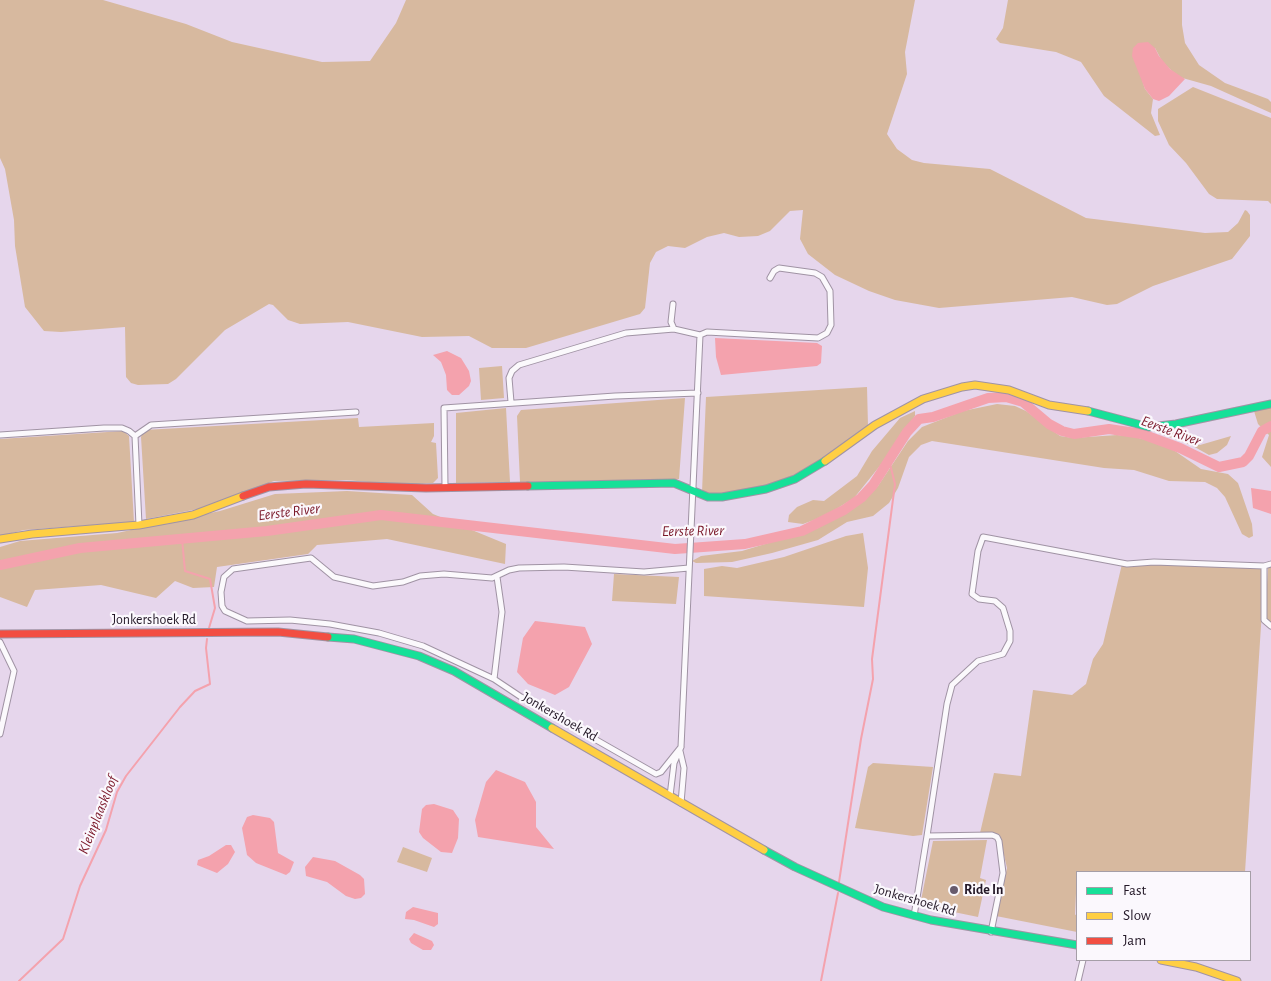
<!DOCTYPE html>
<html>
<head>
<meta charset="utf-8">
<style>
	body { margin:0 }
	#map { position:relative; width:1271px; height:981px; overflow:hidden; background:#e6d6ec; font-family:"Alegreya Sans",sans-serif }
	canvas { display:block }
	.legend { position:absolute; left:1076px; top:871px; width:175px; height:90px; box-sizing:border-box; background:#fbf8fd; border:1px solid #a59ea7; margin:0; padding:6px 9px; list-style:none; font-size:15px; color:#231827 }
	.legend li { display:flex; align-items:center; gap:10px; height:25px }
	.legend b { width:25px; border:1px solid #a59ea7 }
</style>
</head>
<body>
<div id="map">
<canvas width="1271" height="981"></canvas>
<ul class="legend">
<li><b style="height:6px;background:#16e098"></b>Fast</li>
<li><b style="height:6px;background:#ffcf43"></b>Slow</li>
<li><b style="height:6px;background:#f24e42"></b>Jam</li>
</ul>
</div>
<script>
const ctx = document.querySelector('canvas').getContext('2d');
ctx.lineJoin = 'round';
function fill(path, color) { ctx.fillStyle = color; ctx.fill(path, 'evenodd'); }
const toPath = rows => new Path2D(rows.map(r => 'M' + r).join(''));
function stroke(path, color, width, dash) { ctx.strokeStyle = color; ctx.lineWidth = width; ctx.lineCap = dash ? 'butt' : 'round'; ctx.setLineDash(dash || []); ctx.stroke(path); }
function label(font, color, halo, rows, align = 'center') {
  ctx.font = font + ' "Alegreya Sans",sans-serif'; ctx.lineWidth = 4.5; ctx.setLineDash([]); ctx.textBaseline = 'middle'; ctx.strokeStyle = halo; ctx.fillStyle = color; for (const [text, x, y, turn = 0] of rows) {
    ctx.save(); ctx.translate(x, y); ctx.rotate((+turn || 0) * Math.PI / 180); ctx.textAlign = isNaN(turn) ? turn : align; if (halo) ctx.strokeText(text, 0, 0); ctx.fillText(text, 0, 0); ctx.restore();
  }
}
const green = toPath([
	[0,0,103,0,186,24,232,42,322,62,370,61,396,23,406,0,915,0,905,52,907,74,887,134,897,149,912,160,924,163,990,169,1086,218,1205,233,1228,232,1238,223,1245,210,1247,211,1250,215,1250,236,1232,259,1153,286,1117,304,1107,305,1072,297,939,308,895,300,869,291,835,275,808,254,800,239,803,210,790,211,770,231,758,236,739,237,724,233,707,237,685,248,668,246,656,252,650,263,645,308,640,314,526,348,492,348,469,336,422,337,348,322,300,324,288,320,273,305,269,304,225,330,176,379,168,384,138,385,131,383,126,377,125,327,61,332,44,331,25,307,15,246,14,220,5,169,0,158],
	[1008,0,1182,0,1182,25,1185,43,1199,65,1225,83,1268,99,1271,102,1271,113,1211,86,1179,77,1163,63,1155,48,1140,73,1145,89,1153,99,1151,113,1160,135,1155,136,1104,96,1081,62,1056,52,1000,43,996,39,1003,28],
	[1193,87,1271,118,1271,204,1268,201,1217,199,1209,194,1186,163,1169,145,1158,121,1158,109],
	[502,366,504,398,481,400,479,368],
	[867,387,868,426,805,471,759,488,730,493,706,495,702,492,706,397],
	[685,398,679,479,520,482,517,416,521,410],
	[997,404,1015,406,1026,411,1060,436,1073,438,1117,435,1135,437,1157,443,1175,451,1201,469,1228,474,1238,483,1252,524,1253,536,1249,538,1242,534,1225,497,1217,488,1205,482,1169,481,1134,470,1104,468,932,441,921,445,909,457,898,488,889,503,873,516,847,522,818,540,772,553,732,562,696,563,692,561,701,556,742,551,818,528,863,500,878,486,908,441,922,427,963,411],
	[1271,406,1271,467,1262,457,1269,435,1258,424,1254,411],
	[506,408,510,482,456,483,456,413],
	[915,411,915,416,887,457,854,498,825,516,803,524,788,522,789,515,797,507,813,500,824,501,857,476,872,451,900,418],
	[358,418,359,427,434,423,434,436,431,442,436,443,438,478,433,483,402,485,346,480,274,481,198,509,146,519,141,437,144,430],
	[1171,429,1180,437,1200,445,1231,436,1227,445,1217,453,1209,455,1191,445,1153,431],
	[123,431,129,436,134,522,24,530,0,536,0,439],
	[347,491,412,495,433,514,506,544,505,564,387,539,317,545,308,554,217,567,214,587,193,588,175,581,156,598,101,585,35,590,27,607,0,597,0,547,20,541,117,533,220,511,275,494],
	[863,533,868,568,864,607,704,596,704,569,722,566,737,568,784,557,846,536],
	[1156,563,1262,568,1264,580,1245,872,1077,872,1075,915,1077,914,1077,932,996,916,1007,868,999,834,980,833,994,773,1021,776,1033,690,1072,695,1086,684,1093,659,1103,644,1122,564],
	[1271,565,1271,624,1265,619,1268,567],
	[614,574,679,577,676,604,612,601],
	[873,763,933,767,922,835,913,836,855,828,868,767],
	[987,840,980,878,986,880,978,917,920,905,933,841],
	[403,847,432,858,427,872,397,862]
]);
const water = toPath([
	[1148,42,1155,48,1159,56,1170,69,1185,79,1169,96,1159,101,1153,99,1145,89,1132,56,1133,48,1138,43],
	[715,338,817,343,822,346,821,363,817,366,721,375,716,357],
	[447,351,461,358,469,371,471,381,469,386,459,395,452,395,447,390,446,375,441,362,433,355],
	[1251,488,1271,491,1271,514,1253,508],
	[535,621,585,627,592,644,569,687,555,695,528,684,517,672,523,638],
	[496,770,525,782,536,802,536,827,554,849,478,837,475,820,486,782],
	[434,804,453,810,459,819,458,838,452,853,441,852,423,838,419,832,422,809,426,805],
	[253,815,270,818,274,822,278,853,294,862,290,872,286,875,256,863,247,855,242,828,247,817],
	[226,845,231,845,235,852,228,864,217,873,197,865,198,860,209,856],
	[313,857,335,861,360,875,364,879,365,894,361,898,355,899,346,896,327,882,306,876,305,867],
	[413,907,438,913,438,924,434,927,414,920,405,919,406,912],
	[414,933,432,941,434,945,431,950,423,950,411,943,409,939]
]);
const stream = toPath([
	[182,539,185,571,210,579,215,608,209,628],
	[839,882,861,739,873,679,872,659,895,484,889,460],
	[19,981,63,939,80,886,106,830,117,792,126,776,180,707,195,691,210,684,206,648,207,639],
	[821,981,838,893]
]);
const river = toPath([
	[0,565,80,548,267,531,381,515,675,549,745,544,802,531,844,510,861,498,873,485,907,432,919,419,933,417,988,398,1006,397,1023,402,1049,424,1062,431,1074,434,1109,429,1142,434,1180,448,1219,467,1243,462,1249,456,1262,431,1271,426]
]);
const street = toPath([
	[673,304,671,322,674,329,700,335],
	[511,402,509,378,512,371,519,365,626,333,674,329],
	[0,435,104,428,122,428,129,431,135,436,139,525],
	[135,436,151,425,356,412],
	[445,487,444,408,615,396,698,393],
	[1264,566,1271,564],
	[0,642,14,671,0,734],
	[494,679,502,612,497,577],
	[681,747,661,772,656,774,521,697,494,679,423,646,379,633,330,624,290,620,247,621,225,611,222,606,221,592,224,577,233,569,311,558,334,577,373,586,403,582,420,576,444,574,492,578,509,570,519,568,564,567,644,572,689,568],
	[680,751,684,768,681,803],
	[670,796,674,763,681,747,700,335,707,332,818,338,827,333,831,325,830,291,822,277,815,273,779,268,774,271,770,278],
	[927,836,947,704,952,685,978,661,1003,654,1010,641,1010,631,1003,608,995,601,979,599,972,594,978,551,983,537,1127,564,1154,562,1264,566,1264,620,1271,626],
	[914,916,927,836,992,835,997,837,999,841,1003,873,991,932],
	[1078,981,1083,960]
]);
const fast = toPath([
	[1088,411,1149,427,1176,424,1271,404],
	[528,486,674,483,708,497,722,497,766,489,795,479,825,461],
	[328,637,354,639,419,656,454,671,552,728],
	[764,850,795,867,883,907,931,920,1077,945]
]);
const slow = toPath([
	[825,461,875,425,923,399,962,387,975,385,1009,390,1049,405,1088,411],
	[0,539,32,534,139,525,193,515,243,496],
	[552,728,764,850],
	[1161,960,1196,967,1237,981]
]);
const jam = toPath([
	[243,496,269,487,306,484,426,488,528,486],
	[0,634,278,632,328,637]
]);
const markers = [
	[954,890,5,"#675a6c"]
];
const streetNames = [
	["Jonkershoek Rd",154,620],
	["Jonkershoek Rd",560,717,30],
	["Jonkershoek Rd",915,900,16]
];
const poiNames = [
	["Ride In",964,890]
];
const waterNames = [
	["Eerste River",1171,431,20],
	["Eerste River",289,512,-7],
	["Eerste River",693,531,-1],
	["Kleinplaaskloof",98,815,-68]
];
fill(green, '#d7b99f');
fill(water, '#f4a2ad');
stroke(stream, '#f4a2ad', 2);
stroke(river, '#f4a2ad', 10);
stroke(street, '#a093a4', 7);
stroke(fast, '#a093a4', 9);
stroke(slow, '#a093a4', 9);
stroke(jam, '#a093a4', 9);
stroke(street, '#fbf9fc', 5);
stroke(fast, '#16e098', 7);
stroke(slow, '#ffcf43', 7);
stroke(jam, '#f24e42', 7);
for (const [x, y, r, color] of markers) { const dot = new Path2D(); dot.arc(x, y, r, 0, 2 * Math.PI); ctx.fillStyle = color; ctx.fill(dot); stroke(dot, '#fbf8fd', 2); }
label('14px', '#231827', '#fbf8fd', streetNames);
label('bold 14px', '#231827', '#fbf8fd', poiNames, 'left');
label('italic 15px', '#7b192a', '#fbf8fd', waterNames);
</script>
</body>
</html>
